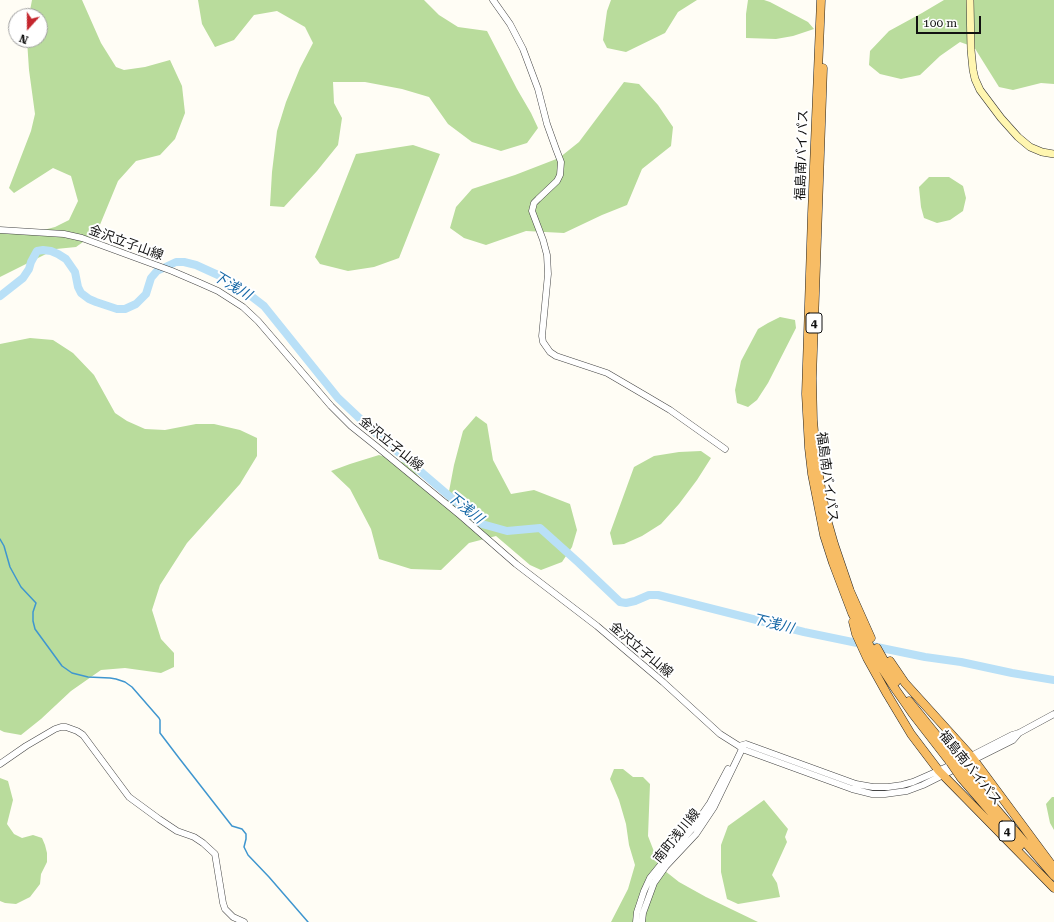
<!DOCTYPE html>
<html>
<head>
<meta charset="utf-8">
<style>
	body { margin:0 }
	#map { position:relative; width:1054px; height:922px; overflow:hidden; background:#fffdf5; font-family:"Roboto Serif",serif }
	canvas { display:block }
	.north { position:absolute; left:8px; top:8px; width:40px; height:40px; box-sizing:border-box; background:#fff; border:1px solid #a0a0a0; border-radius:50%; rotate:201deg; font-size:11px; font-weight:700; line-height:16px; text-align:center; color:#111 }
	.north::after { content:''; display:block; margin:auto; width:14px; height:18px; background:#c4262e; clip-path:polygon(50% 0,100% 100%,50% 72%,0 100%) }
	.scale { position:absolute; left:916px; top:16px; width:65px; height:18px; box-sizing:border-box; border:2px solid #111; border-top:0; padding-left:5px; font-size:12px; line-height:14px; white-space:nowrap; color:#111; -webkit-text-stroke:3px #fff; paint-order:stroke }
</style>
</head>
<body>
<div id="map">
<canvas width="1054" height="922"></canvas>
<div class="north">N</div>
<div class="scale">100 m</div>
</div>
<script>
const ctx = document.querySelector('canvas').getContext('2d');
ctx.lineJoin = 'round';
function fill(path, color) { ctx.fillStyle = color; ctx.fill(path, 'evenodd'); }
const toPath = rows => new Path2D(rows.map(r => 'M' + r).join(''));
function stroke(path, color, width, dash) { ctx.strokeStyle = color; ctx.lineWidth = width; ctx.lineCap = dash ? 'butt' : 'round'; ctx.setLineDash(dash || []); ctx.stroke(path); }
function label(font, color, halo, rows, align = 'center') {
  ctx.font = font + ' "Roboto Serif","Noto Sans JP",serif'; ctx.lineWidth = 4; ctx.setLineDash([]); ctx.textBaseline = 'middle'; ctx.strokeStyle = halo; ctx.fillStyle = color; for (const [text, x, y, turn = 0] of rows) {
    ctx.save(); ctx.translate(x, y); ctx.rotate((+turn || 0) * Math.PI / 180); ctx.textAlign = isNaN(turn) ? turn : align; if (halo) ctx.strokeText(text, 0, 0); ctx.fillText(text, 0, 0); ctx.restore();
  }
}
const forest = toPath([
	[32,0,82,0,101,43,116,67,124,70,145,67,170,60,182,86,185,113,175,139,160,155,136,161,118,181,97,232,76,247,56,249,0,277,0,232,36,232,55,227,69,220,78,201,71,176,53,168,14,193,9,188,31,131,35,114,29,70,27,40,40,40,40,16,29,16],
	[198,0,424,0,439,15,458,27,487,31,517,89,531,113,538,128,527,143,501,151,472,142,448,124,429,97,402,89,365,82,333,82,334,103,342,118,338,145,317,171,284,207,270,206,272,172,277,131,286,102,300,68,313,43,305,27,277,11,254,15,234,40,215,47,202,24],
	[611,0,697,0,678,12,665,33,626,52,607,48,603,40,607,11],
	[748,0,764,0,770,2,808,22,814,29,793,36,776,39,746,38,746,14],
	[944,0,1054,0,1054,84,1041,83,1013,90,999,87,974,47,960,42,940,56,920,75,901,79,880,74,869,65,870,51,889,31,922,13],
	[624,82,639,84,658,105,673,127,671,146,642,169,627,205,602,215,564,233,526,231,486,245,464,238,450,228,456,207,472,189,515,175,559,158,579,142],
	[413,145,440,154,399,258,374,267,348,271,320,264,315,257,356,154],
	[929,177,949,177,963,186,966,198,963,211,950,220,937,223,924,218,921,207,919,187],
	[780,317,795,320,796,328,768,383,757,400,748,407,737,403,735,390,741,361,758,329,768,323],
	[30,338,53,340,73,353,94,375,115,413,127,421,145,429,165,430,196,424,214,424,240,430,257,438,257,456,240,484,187,543,160,585,152,610,161,639,174,653,174,667,161,673,125,668,101,670,71,691,41,719,21,735,4,732,0,730,0,344],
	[476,416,487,424,493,460,511,494,534,490,570,504,577,530,572,547,562,562,541,570,530,565,496,536,469,543,441,570,411,569,379,559,371,529,350,489,331,471,350,464,379,455,408,464,433,493,447,502,454,465,463,431],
	[701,451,711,458,697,480,679,504,661,524,642,536,624,544,613,545,610,533,634,467,654,456,679,452],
	[614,769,623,769,633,777,643,777,650,784,648,836,660,867,679,882,706,897,758,922,611,922,628,889,635,865,629,845,626,824,619,800,610,779],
	[0,778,8,781,13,800,7,824,14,834,22,838,33,835,42,838,45,845,47,853,47,862,41,874,40,884,30,897,16,904,5,903,0,901],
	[1052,797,1054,797,1054,830,1050,823,1046,804],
	[764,800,788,829,785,837,787,842,772,875,777,883,780,897,738,904,727,899,721,872,721,845,728,826]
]);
const stream = toPath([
	[0,539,4,546,10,567,16,578,21,587,36,603,33,612,33,621,35,629,62,666,72,673,88,677,110,678,116,679,125,682,132,687,159,718,160,720,160,733,179,758,232,826,242,829,246,834,246,839,244,847,248,855,269,877,308,922]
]);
const river = toPath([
	[0,296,23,278,29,269,31,262,37,251,43,250,51,251,58,254,66,259,75,272,78,287,81,293,89,299,96,302,117,309,125,309,136,304,146,294,151,278,157,271,176,262,184,262,196,265,218,275,238,286,264,306,338,398,372,430,482,524,507,531,540,528,579,563,620,602,626,603,635,601,649,595,658,595,804,632,925,657,961,662,1012,673,1054,680]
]);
const tertiary = toPath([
	[493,0,510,24,523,49,538,89,547,124,556,149,561,162,560,175,557,181,538,199,534,203,532,211,543,240,547,255,548,274,542,336,543,342,550,352,556,356,607,373,648,397,670,410,725,449],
	[0,230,64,234,82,238,172,271,200,283,218,291,243,307,258,321,331,406,351,426,376,446,461,516,516,564,597,626,663,682,720,734,739,746,742,749,852,789,872,794,885,794,907,791,923,785,1013,740,1019,733],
	[739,746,746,744,856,784,873,787,888,787,902,785,913,782,929,775,971,756,1012,735,1019,733,1054,714],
	[0,764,26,746,55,729,61,727,66,727,77,731,83,735,129,797,159,819,177,831,194,837,203,843,215,854,223,903,225,909,233,917,244,922],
	[636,922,637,912,644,891,650,878,663,862,692,829,710,803,728,769],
	[642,922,643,913,654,883,666,866,696,834,714,807,743,747]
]);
const secondary = toPath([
	[970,0,971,50,973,70,975,79,980,90,1001,118,1018,137,1030,147,1042,152,1054,154]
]);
const trunk = toPath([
	[821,0,812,214,806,394,809,448,812,474,824,535,833,563,852,613,881,667,896,690,912,713,950,762],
	[823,68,812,378,813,420,816,455,821,488,826,516,834,544,850,591,871,638],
	[853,622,856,634,867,658,887,694,911,734,939,771,1054,888],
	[877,648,896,682],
	[890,661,905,683,971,756,1054,868],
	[909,701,955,758],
	[966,774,1054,876],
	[961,778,1020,846]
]);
const trunkBridge = toPath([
	[955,758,966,774],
	[950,762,961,778]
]);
const shields = [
	[814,323,16],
	[1007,831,16]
];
const shieldNames = [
	["4",814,323],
	["4",1007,831]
];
const streetNames = [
	["福島南バイパス",802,155,-88],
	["金沢立子山線",126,243,20],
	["金沢立子山線",391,444,39],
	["福島南バイパス",827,477,82],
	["金沢立子山線",641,650,40],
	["福島南バイパス",970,768,51],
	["南町浅川線",677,836,-51]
];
const waterNames = [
	["下浅川",232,286,31],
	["下浅川",465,508,38],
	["下浅川",773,624,14]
];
fill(forest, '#b9dc9c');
stroke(stream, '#3f96cf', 1.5);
stroke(river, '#b9e0f7', 8);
stroke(tertiary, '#444', 7);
stroke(secondary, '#333', 8);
stroke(trunk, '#222', 9);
stroke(tertiary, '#fff', 6);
stroke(secondary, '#fff6b0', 7);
stroke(trunk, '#f7bc64', 8);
stroke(trunkBridge, '#222', 9, []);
stroke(trunkBridge, '#f7bc64', 8);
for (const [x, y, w] of shields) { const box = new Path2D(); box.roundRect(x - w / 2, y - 10, w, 20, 3); ctx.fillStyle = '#fff'; ctx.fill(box); stroke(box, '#111', 1); }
label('bold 12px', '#111', null, shieldNames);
label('13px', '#111', '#fff', streetNames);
label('italic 14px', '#1768a6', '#fff', waterNames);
</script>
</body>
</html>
